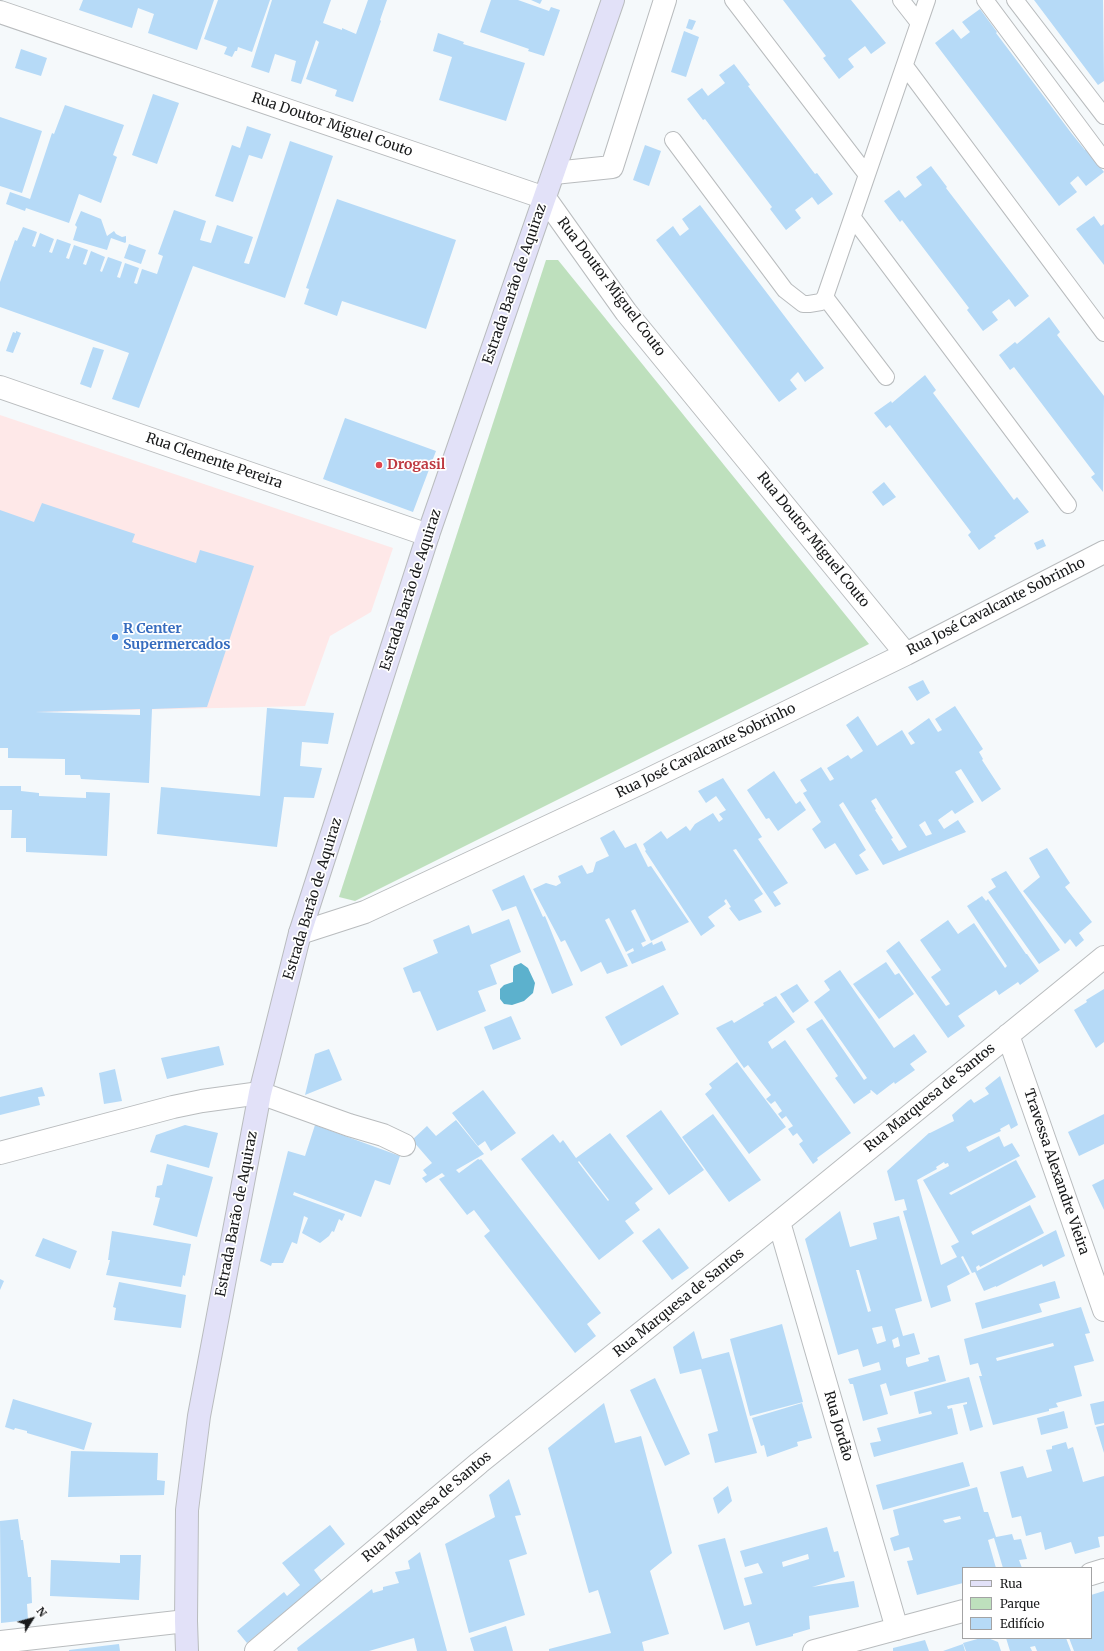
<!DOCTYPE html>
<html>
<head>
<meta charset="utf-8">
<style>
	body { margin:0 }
	#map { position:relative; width:1104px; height:1651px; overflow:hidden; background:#f5f9fb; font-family:Merriweather,serif }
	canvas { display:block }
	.legend { position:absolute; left:962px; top:1567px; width:130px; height:72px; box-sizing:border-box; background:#fff; border:1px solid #a3a3a4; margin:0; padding:5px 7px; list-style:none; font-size:12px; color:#191a1b }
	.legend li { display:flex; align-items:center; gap:8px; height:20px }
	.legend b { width:20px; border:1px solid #a3a3a4 }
	.north { position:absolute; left:12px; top:1599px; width:40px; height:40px; -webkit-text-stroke:3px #fff; paint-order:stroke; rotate:53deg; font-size:11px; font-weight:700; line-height:16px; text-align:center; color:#191a1b }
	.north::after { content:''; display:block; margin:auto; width:14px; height:18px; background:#191a1b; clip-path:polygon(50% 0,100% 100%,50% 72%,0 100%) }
</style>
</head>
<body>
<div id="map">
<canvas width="1104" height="1651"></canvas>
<ul class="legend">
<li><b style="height:5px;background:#e2e1f8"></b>Rua</li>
<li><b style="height:11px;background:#bee0bd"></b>Parque</li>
<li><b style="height:11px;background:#b6daf7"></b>Edifício</li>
</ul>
<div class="north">N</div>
</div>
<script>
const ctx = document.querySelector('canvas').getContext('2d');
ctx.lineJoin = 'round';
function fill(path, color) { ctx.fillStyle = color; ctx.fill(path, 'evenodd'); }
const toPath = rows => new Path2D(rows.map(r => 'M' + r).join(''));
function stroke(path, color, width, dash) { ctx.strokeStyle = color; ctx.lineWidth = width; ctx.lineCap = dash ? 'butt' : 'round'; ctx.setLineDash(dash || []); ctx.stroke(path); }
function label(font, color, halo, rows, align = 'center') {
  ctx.font = font + ' Merriweather,serif'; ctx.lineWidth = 3.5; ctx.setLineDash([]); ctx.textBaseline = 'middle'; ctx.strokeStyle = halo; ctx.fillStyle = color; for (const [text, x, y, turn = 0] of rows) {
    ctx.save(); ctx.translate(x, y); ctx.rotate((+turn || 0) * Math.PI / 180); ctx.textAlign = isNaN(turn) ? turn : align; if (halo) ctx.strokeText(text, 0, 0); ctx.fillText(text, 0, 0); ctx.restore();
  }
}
const commercial = toPath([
	[0,415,393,548,371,612,330,636,305,706,0,713]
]);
const green = toPath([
	[546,260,558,260,869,644,355,901,339,897]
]);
const water = toPath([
	[521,963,528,968,535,983,533,993,524,1001,512,1005,504,1004,500,999,500,989,504,985,513,982,513,969,514,966]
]);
const building = toPath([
	[83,0,214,0,197,50,148,33,154,14,138,8,132,28,79,10],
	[218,0,270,0,252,52,238,47,237,51,235,51,232,57,224,54,227,47,204,39],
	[272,0,331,0,323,23,342,30,342,28,356,34,368,0,387,0,380,20,381,21,353,102,335,96,337,90,306,79,319,42,316,40,301,84,291,81,296,61,275,54,269,73,251,67],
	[491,0,518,0,549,11,551,7,560,10,544,56,528,51,529,49,480,32],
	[531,0,542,0,540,4],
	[783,0,851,0,886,43,871,54,865,46,848,59,854,67,839,79,823,58,826,56],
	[1034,0,1103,0,1104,81,1098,85],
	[980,9,997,32,996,33,1072,134,1085,150,1086,149,1104,172,1086,186,1078,176,1070,183,1077,192,1059,206,935,43,953,29,961,39,970,32,962,22],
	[689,19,696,21,692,30,686,28],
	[684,31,699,37,686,77,671,72],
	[438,33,464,42,463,44,525,63,506,121,439,100,452,57,433,51],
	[21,49,47,58,41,76,15,68],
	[734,64,750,85,748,86,815,174,817,173,833,194,818,205,812,197,795,210,801,218,786,230,770,209,772,207,705,119,703,120,687,99,702,88,708,96,725,83,719,75],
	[153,94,179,103,157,164,132,155],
	[65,105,124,125,113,155,117,157,101,203,79,194,69,223,26,208,25,211,6,204,10,192,30,199,52,133,54,134],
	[0,117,42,131,22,193,0,186],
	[247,126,271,134,262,159,249,155,233,202,215,196,232,145,240,148],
	[290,141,333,156,285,298,193,266,139,408,112,399,129,353,0,307,0,282,15,240,17,241,23,227,37,232,32,246,35,247,40,233,54,239,49,252,52,253,57,239,71,244,66,258,69,259,74,245,88,250,83,264,86,265,91,251,105,257,100,271,102,272,108,257,122,262,117,277,120,278,125,263,139,268,134,283,137,284,142,269,157,274,163,256,158,254,174,210,206,221,200,240,211,243,217,225,253,237,244,263,249,264],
	[645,145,661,151,649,186,633,180],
	[931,166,947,187,946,188,1029,296,1015,307,1009,299,992,312,998,320,983,331,967,310,969,308,902,220,900,222,884,201,899,190,905,198,922,185,916,177],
	[337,199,456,240,426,329,342,301,337,316,304,304,309,289,306,288],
	[700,205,824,368,805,382,798,372,790,380,797,389,779,402,656,240,673,226,680,236,689,229,682,219],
	[81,211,101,219,107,236,114,231,116,234,122,237,126,236,126,242,125,243,111,238,107,250,73,240,77,227,75,225],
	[1094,216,1101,226,1104,224,1104,265,1076,229],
	[129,244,146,250,141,264,124,258],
	[1049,317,1060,332,1057,335,1104,396,1103,492,1091,477,1095,474,1014,367,1010,370,999,355,1015,342,1017,344],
	[16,331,21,333,13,353,6,351,13,332,16,333],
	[93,347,104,350,91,388,80,384],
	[925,375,936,390,933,393,1014,500,1017,497,1029,512,994,536,996,538,979,550,968,535,971,532,890,425,886,428,874,413,891,401,892,403],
	[345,418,436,451,413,512,323,479],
	[884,482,896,497,883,506,872,492],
	[42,503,135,534,132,542,196,563,200,550,254,566,207,707,152,709,149,783,81,779,80,775,65,775,65,759,8,758,8,748,0,748,0,510,34,522],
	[140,709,140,715,35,712],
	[1043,539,1046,546,1037,550,1034,543],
	[923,680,930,693,917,701,908,687],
	[955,706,983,749,979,752,983,759,982,760,1001,789,982,802,961,769,955,772,974,802,955,814,952,810,938,820,944,829,958,820,966,832,883,865,843,802,839,805,866,850,859,855,869,870,856,875,835,843,825,849,812,829,821,822,803,793,807,791,800,780,821,767,830,781,834,779,827,768,848,755,851,759,863,751,846,725,858,716,877,746,902,730,911,745,915,743,908,733,929,718,938,732,942,730,935,719],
	[876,798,907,847,899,851,891,839,893,838,875,810,876,809,871,801],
	[925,821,932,834,926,836,919,825],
	[267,708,334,713,328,744,302,742,300,766,322,768,314,798,284,797,277,847,157,834,161,787,260,796],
	[774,771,796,804,800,801,806,810,778,831,769,818,766,819,747,790],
	[723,778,762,837,758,839,788,883,773,892,781,904,775,907,736,849,733,850,763,894,754,900,762,912,739,921,729,908,731,907,726,899,724,901,726,904,708,917,715,926,701,936,645,851,646,850,643,844,661,831,667,839,686,826,690,831,695,824,713,813,719,822,723,819,719,814,726,810,716,796,706,803,698,791],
	[0,786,21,786,21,791,39,793,39,796,86,798,86,792,110,793,107,856,26,852,26,838,11,838,12,810,0,810],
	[614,830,625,848,636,843,648,867,651,866,689,922,651,941,635,909,631,911,646,941,641,943,643,947,652,942,653,945,662,941,666,950,632,964,627,954,634,951,633,948,626,952,609,918,605,920,628,966,607,974,601,962,581,972,565,940,561,942,533,889,546,883,556,886,561,883,558,876,582,865,587,874,593,872,596,862,609,856,600,838],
	[1047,848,1070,883,1065,887,1092,922,1079,933,1084,940,1076,947,1070,939,1065,944,1023,891,1040,877,1029,858],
	[1006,871,1060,950,1039,964,988,892,996,887,991,879],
	[524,875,543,917,545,916,573,985,552,994,516,906,502,911,492,890],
	[982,896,986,901,988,899,1026,954,1027,954,1039,971,1020,985,1018,982,999,995,996,990,958,1016,965,1026,948,1038,886,951,899,941,946,1006,950,1004,931,977,941,970,920,940,948,920,958,934,974,923,1005,968,1007,966,967,906],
	[509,919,521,952,490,965,497,984,478,991,486,1011,437,1031,420,991,413,993,403,968,438,953,433,940,469,925,472,934],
	[886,962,895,975,899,973,914,994,879,1019,853,984],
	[840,970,894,1048,914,1034,927,1052,910,1064,915,1070,895,1084,894,1082,877,1095,871,1090,870,1091,871,1092,854,1104,835,1078,838,1076,806,1029,822,1019,864,1080,867,1078,814,1002,830,990,824,981],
	[797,984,809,1001,793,1013,780,994],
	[663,985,679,1014,621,1046,605,1017],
	[1104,989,1104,1042,1096,1048,1074,1010,1087,1002,1086,1000],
	[776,996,795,1022,768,1042,772,1049,785,1040,851,1133,817,1158,818,1160,813,1164,799,1144,803,1141,797,1133,793,1136,788,1129,793,1126,786,1116,782,1119,778,1114,782,1111,775,1101,771,1104,766,1099,771,1095,748,1065,744,1068,716,1028,732,1020,734,1023,764,1005,763,1003],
	[511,1016,521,1039,493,1050,484,1027],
	[219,1046,224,1065,167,1079,161,1058],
	[329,1049,342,1080,305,1095,315,1054],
	[737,1062,786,1127,749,1154,705,1094,712,1088,709,1084],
	[115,1069,122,1101,104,1104,99,1073],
	[1000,1076,1018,1125,1011,1129,1009,1124,1000,1129,1001,1131,966,1147,969,1152,999,1136,1004,1147,1012,1143,1020,1156,949,1193,951,1195,1016,1160,1036,1197,971,1232,973,1235,1030,1205,1044,1233,980,1267,979,1265,976,1267,977,1271,1056,1230,1065,1256,1043,1267,1042,1264,996,1287,996,1286,984,1291,975,1272,972,1273,963,1256,961,1257,970,1274,947,1286,951,1301,931,1308,903,1211,907,1210,904,1199,895,1201,887,1171,929,1133,930,1133,954,1121,952,1115,968,1101,971,1099,974,1103,989,1094,985,1088],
	[944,1162,945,1164,948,1163,949,1166,923,1180,959,1242,951,1246,957,1257,941,1265,917,1180,937,1169,936,1167],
	[42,1087,45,1096,38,1097,40,1105,0,1115,0,1097],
	[483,1090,516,1133,491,1151,485,1141,478,1146,452,1113],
	[661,1110,704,1170,669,1195,626,1136],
	[713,1114,761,1180,729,1202,682,1137],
	[1104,1114,1104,1144,1079,1156,1068,1132],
	[456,1120,484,1154,456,1170,459,1173,478,1159,480,1160,481,1159,601,1313,587,1324,596,1336,575,1353,484,1236,490,1231,474,1210,467,1215,439,1179,445,1176,442,1173,426,1183,422,1178,427,1175,423,1170,432,1163,412,1140,427,1126,436,1136],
	[185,1125,218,1133,209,1168,150,1152,156,1135],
	[315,1125,400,1156,390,1185,375,1180,361,1217,294,1192,293,1195,345,1214,342,1221,339,1219,334,1232,332,1231,329,1236,320,1243,302,1233,308,1218,304,1216,297,1244,292,1242,283,1263,272,1263,271,1266,260,1261,288,1151,305,1156],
	[610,1133,653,1189,635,1203,640,1210,625,1221,634,1233,599,1260,521,1159,553,1134,560,1143,563,1140,576,1158],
	[579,1161,609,1200,608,1201,578,1162],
	[167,1164,213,1177,197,1237,153,1225,160,1198,155,1197,157,1186,162,1185],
	[1104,1179,1104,1210,1092,1185],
	[840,1211,850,1247,877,1239,873,1223,899,1216,922,1301,895,1309,903,1336,914,1333,920,1354,906,1358,906,1363,908,1367,929,1361,928,1358,939,1355,946,1381,890,1396,886,1383,880,1385,888,1414,863,1421,853,1384,850,1384,848,1379,881,1370,879,1362,863,1367,858,1349,838,1355,805,1239],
	[856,1270,859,1270,871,1311,868,1312],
	[882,1326,886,1341,877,1344,872,1328],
	[898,1337,900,1346,894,1348,892,1340],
	[659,1228,689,1268,672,1280,642,1241],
	[112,1231,191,1244,185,1276,183,1275,181,1287,106,1275,110,1260,108,1260],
	[43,1238,77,1251,70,1269,35,1256],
	[0,1279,4,1281,0,1290],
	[1055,1281,1060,1298,1039,1304,1042,1312,982,1329,975,1303],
	[119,1282,186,1295,181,1328,114,1320,116,1308,113,1307],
	[1081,1307,1090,1333,1085,1334,1094,1361,1074,1366,1082,1396,1056,1403,1058,1407,1049,1409,1049,1411,993,1425,979,1376,982,1376,978,1363,970,1365,964,1339],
	[1053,1343,1054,1346,997,1361,996,1358],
	[782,1324,803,1402,750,1416,730,1339],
	[694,1331,702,1359,729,1352,757,1453,715,1463,708,1434,718,1431,701,1369,680,1374,673,1347],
	[969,1377,983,1427,970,1431,963,1405,967,1404,967,1402,947,1406,948,1409,952,1408,958,1434,874,1457,870,1443,881,1441,877,1428,932,1414,931,1411,919,1414,914,1392],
	[655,1378,690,1454,665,1466,630,1390],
	[13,1399,92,1423,84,1450,27,1433,27,1431,15,1428,14,1430,5,1427],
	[1104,1401,1104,1423,1095,1425,1090,1404],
	[604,1403,615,1443,641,1436,672,1553,650,1571,669,1634,642,1642,644,1651,549,1651,549,1649,611,1633,598,1590,589,1593,548,1448],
	[802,1403,812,1438,797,1442,798,1446,767,1457,764,1445,761,1446,752,1418],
	[1064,1411,1068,1428,1041,1435,1037,1418],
	[1104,1425,1104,1453,1096,1427],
	[1066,1442,1068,1449,1073,1447,1083,1482,1104,1476,1104,1536,1098,1537,1100,1547,1075,1554,1071,1542,1045,1550,1041,1532,1026,1536,1021,1516,1012,1518,1000,1472,1023,1466,1027,1478,1052,1471,1046,1450,1052,1449,1052,1446],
	[71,1451,158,1453,157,1480,165,1481,164,1495,68,1497],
	[963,1462,970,1486,883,1510,876,1485],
	[509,1479,521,1515,515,1516,527,1554,509,1560,525,1615,469,1633,445,1544,495,1517,489,1495],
	[728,1486,732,1501,718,1514,713,1498],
	[977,1487,984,1512,988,1512,996,1537,1012,1534,1014,1540,1021,1539,1027,1559,1019,1560,1022,1568,1003,1568,994,1538,988,1540,996,1568,963,1568,963,1583,917,1595,907,1561,913,1560,909,1547,894,1551,890,1538,899,1535,893,1510],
	[960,1516,961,1519,945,1523,943,1520],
	[18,1519,21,1540,23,1540,28,1577,31,1577,32,1603,27,1604,28,1620,1,1623,0,1521],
	[330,1525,345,1544,314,1570,322,1581,247,1643,237,1631,284,1592,287,1596,300,1585,282,1563],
	[827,1527,834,1552,838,1551,845,1577,812,1587,854,1581,859,1607,809,1616,810,1629,793,1634,793,1636,756,1646,749,1622,724,1630,698,1545,725,1538,744,1606,752,1604,744,1578,763,1573,758,1563,745,1567,740,1551],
	[808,1554,809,1559,783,1567,782,1562],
	[420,1552,447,1651,417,1651,414,1638,369,1651,298,1651,297,1648,372,1589,373,1593,383,1590,383,1587,399,1583,395,1572,410,1569,408,1561],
	[120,1555,141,1555,139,1600,50,1596,51,1560,120,1563],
	[1104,1591,1104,1651,1074,1651,1069,1638,1091,1638,1091,1595],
	[506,1626,513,1651,474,1651,470,1638],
	[981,1638,988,1638,998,1642,1001,1651,966,1651,963,1643],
	[1006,1638,1066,1638,1071,1651,1037,1651,1035,1646,1030,1647,1032,1651,1010,1651],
	[925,1640,929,1651,893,1651,893,1648],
	[119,1644,120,1651,69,1651,69,1650],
	[963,1644,965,1651,943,1651]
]);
const lane = toPath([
	[733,0,867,175],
	[901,0,919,23],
	[985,0,1104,160],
	[1015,0,1104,116],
	[905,66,1104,333],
	[673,140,785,290,803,304,809,304,821,302,825,297,927,0],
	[853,218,1068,505],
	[825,297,886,377]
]);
const street = toPath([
	[0,12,545,198,626,312,906,654],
	[554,173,612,167,665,0],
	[0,387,428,535],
	[300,933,365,912,641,783,906,654,1104,552],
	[1008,1035,1104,1310],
	[0,1153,173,1107,202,1101,260,1093,349,1125,383,1135,404,1145],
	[779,1222,897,1629],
	[1091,1574,1104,1570],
	[0,1642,186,1621],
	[256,1651,479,1463,779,1222,1104,957],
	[814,1651,963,1611]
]);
const secondary = toPath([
	[187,1651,186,1621,187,1510,199,1416,260,1093,300,933,428,535,613,0]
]);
const markers = [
	[379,465,4,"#e0444e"],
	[115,637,4,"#3f7fe0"]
];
const streetNames = [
	["Rua Doutor Miguel Couto",332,125,19],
	["Estrada Barão de Aquiraz",515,284,-71],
	["Rua Doutor Miguel Couto",611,287,53],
	["Rua Clemente Pereira",214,461,19],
	["Rua Doutor Miguel Couto",813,540,51],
	["Estrada Barão de Aquiraz",411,590,-72],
	["Rua José Cavalcante Sobrinho",996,607,-27],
	["Rua José Cavalcante Sobrinho",706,751,-26],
	["Estrada Barão de Aquiraz",313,899,-73],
	["Rua Marquesa de Santos",930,1098,-39],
	["Travessa Alexandre Vieira",1056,1172,71],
	["Estrada Barão de Aquiraz",237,1214,-79],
	["Rua Marquesa de Santos",679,1303,-39],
	["Rua Jordão",838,1426,74],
	["Rua Marquesa de Santos",427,1507,-40]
];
const healthNames = [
	["Drogasil",387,465]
];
const shopNames = [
	["R Center",123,629],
	["Supermercados",123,645]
];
fill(commercial, '#fee8e8');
fill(green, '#bee0bd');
fill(water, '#5cb1cd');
fill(building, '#b6daf7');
stroke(lane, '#b9bcbe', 18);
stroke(street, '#b9bcbe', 24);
stroke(secondary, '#b9bcbe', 24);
stroke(lane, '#fff', 16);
stroke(street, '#fff', 22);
stroke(secondary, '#e2e1f8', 22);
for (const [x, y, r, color] of markers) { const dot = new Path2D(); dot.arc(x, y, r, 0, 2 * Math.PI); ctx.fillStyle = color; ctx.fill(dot); stroke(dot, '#fff', 1.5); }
label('14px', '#191a1b', '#fff', streetNames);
label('bold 14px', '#be3a42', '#fff', healthNames, 'left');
label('bold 14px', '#366cbe', '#fff', shopNames, 'left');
</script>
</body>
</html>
